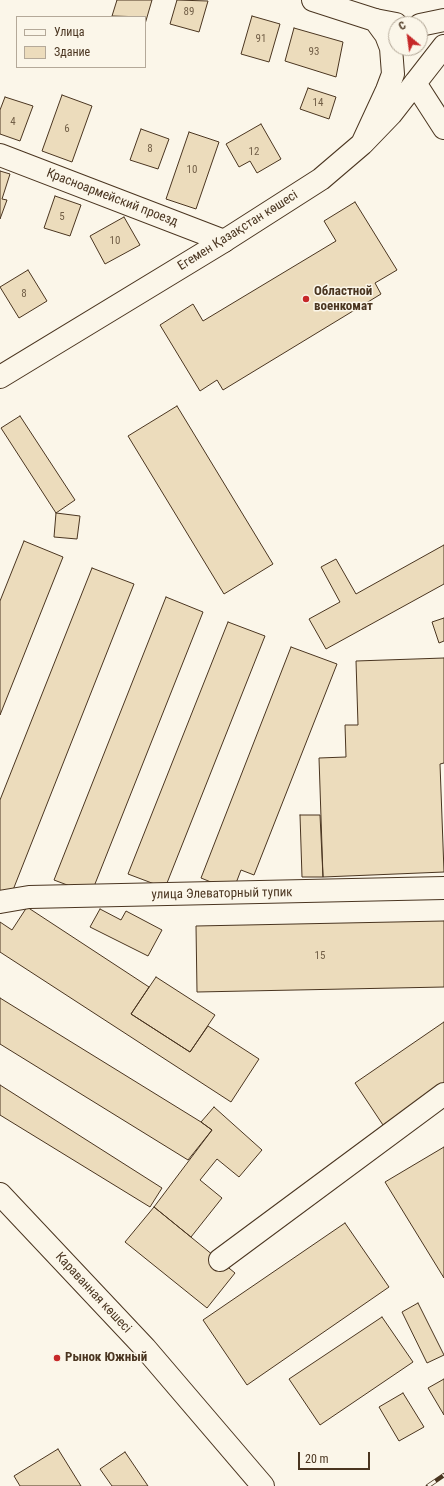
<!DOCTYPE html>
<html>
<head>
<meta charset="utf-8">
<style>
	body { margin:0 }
	#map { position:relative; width:444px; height:1486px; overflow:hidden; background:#fbf6e9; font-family:"Roboto Condensed",sans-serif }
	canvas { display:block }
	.legend { position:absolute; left:16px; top:16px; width:130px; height:52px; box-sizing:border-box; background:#fbf6e9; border:1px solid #b4a999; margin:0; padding:5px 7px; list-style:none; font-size:12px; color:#4a3520 }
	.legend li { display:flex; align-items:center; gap:8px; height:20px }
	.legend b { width:20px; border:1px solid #b4a999 }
	.north { position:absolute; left:388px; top:16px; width:40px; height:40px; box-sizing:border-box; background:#fbf6e9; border:1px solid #b4a999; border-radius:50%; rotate:331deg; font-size:11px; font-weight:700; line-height:16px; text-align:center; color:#4a3520 }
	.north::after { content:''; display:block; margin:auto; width:14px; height:18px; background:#c62828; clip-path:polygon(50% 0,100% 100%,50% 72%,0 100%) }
	.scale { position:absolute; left:298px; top:1452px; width:72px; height:18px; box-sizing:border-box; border:2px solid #4a3520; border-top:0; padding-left:5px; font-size:12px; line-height:14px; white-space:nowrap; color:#4a3520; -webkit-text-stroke:3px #fbf6e9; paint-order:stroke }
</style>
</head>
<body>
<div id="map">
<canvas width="444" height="1486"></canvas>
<ul class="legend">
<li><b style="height:5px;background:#fbf6e9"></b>Улица</li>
<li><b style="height:11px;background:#ecdcbc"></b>Здание</li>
</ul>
<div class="north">С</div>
<div class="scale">20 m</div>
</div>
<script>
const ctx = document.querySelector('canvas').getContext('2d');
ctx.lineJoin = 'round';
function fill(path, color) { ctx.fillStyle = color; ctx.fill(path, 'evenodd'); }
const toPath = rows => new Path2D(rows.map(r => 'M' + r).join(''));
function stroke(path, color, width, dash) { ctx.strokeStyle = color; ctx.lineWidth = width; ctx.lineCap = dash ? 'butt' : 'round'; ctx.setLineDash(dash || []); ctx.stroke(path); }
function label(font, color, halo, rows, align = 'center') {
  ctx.font = font + ' "Roboto Condensed",sans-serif'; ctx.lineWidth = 3; ctx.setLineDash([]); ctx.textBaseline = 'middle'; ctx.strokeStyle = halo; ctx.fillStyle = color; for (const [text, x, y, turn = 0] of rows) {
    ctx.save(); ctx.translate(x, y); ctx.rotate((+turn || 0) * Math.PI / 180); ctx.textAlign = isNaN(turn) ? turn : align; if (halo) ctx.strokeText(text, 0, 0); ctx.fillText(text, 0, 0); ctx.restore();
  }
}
const building = toPath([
	[117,0,152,0,145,24,145,17,112,16,117,0],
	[177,0,208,1,199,32,170,24,177,0],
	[252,16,280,24,269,62,241,54,252,16],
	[294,28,343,42,336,77,285,61,294,28],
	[308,88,336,97,329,119,300,109,308,88],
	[62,95,92,106,72,162,42,151,62,95],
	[5,97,33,106,20,141,0,134,0,110,5,97],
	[261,124,281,159,257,173,250,161,239,167,226,144,261,124],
	[141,129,169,139,158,169,130,160,141,129],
	[189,132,219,142,196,209,166,199,189,132],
	[0,171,10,174,2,199,7,200,0,219,0,171],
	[55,196,81,205,70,236,44,228,55,196],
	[355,202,397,270,375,283,381,294,223,390,217,380,200,391,160,325,193,304,203,321,336,241,324,221,355,202],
	[124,217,140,245,105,264,90,236,124,217],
	[28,270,47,301,19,318,0,287,28,270],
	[177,406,273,564,224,594,128,436,177,406],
	[20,416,75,500,56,513,1,428,20,416],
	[56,513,80,516,77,539,54,537,56,513],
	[24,541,63,557,0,715,0,601,24,541],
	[444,545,444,584,326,649,309,619,340,602,321,567,336,559,356,594,444,545],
	[92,568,134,584,11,895,0,891,0,800,92,568],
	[166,597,203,612,91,894,54,880,166,597],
	[444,618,444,641,439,643,432,622,444,618],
	[228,622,265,636,165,888,128,874,228,622],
	[291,647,337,664,254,875,241,870,233,891,201,878,291,647],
	[444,658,444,763,440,764,444,872,323,877,319,758,346,757,345,725,358,725,356,661,444,658],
	[300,815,320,815,323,877,302,877,300,815],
	[27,907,149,987,131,1014,190,1052,208,1026,259,1059,231,1102,0,952,0,922,12,930,27,907],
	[100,909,121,920,126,911,162,930,148,956,90,927,100,909],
	[444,921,444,987,197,992,196,926,444,921],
	[156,977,215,1015,190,1052,131,1014,156,977],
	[0,998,201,1122,212,1130,188,1160,0,1044,0,998],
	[444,1022,444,1083,383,1125,355,1083,444,1022],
	[0,1085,162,1188,150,1207,0,1115,0,1085],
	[214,1107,262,1150,239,1177,217,1159,200,1180,222,1198,191,1237,154,1207,212,1130,201,1122,214,1107],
	[444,1147,444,1278,385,1182,444,1147],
	[154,1207,235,1273,207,1308,125,1242,154,1207],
	[345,1223,389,1287,247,1385,203,1320,345,1223],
	[418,1303,444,1355,427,1363,402,1312,418,1303],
	[382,1317,413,1362,320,1425,289,1379,382,1317],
	[444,1379,444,1415,428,1388,444,1379],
	[403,1393,424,1427,399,1441,379,1407,403,1393],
	[58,1449,81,1486,20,1486,14,1476,58,1449],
	[125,1452,148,1486,112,1486,100,1469,125,1452]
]);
const minor = toPath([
	[375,20,396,24],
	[420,25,444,20],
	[415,83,444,128],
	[364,142,391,114,444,46],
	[0,155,224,241],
	[0,902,29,897,444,888],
	[220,1260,444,1094]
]);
const major = toPath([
	[0,377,224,241,321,179,362,144,387,90,393,74,391,48,386,35,375,20,313,0],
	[0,1194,145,1348,263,1486]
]);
const rail = toPath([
	[428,1486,444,1475]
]);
const markers = [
	[306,299,4,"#c62828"],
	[57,1358,4,"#c62828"]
];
const numberNames = [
	["89",189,12],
	["91",261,39],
	["93",314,52],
	["14",318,103],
	["4",13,122],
	["6",67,129],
	["8",150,149],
	["12",254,152],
	["10",192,170],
	["5",62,217],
	["10",115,241],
	["8",24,294],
	["15",320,956]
];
const streetNames = [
	["Красноармейский проезд",112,198,21],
	["Егемен Қазақстан көшесі",238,231,-32],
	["улица Элеваторный тупик",222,894,-1],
	["Караванная көшесі",93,1293,47]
];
const poiNames = [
	["Областной",314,292],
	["военкомат",314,307],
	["Рынок Южный",65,1358]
];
fill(building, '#ecdcbc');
stroke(building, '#4a3520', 1);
stroke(minor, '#4a3520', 24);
stroke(major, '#4a3520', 24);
stroke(minor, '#fbf6e9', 22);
stroke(major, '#fbf6e9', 22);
stroke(rail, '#4a3520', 4.5);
stroke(rail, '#fbf6e9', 3, [9]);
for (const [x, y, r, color] of markers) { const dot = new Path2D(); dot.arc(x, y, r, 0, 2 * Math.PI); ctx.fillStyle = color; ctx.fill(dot); stroke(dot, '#fbf6e9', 1.5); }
label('11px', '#725f47', null, numberNames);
label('13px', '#4a3520', '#fbf6e9', streetNames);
label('bold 13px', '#4a3520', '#fbf6e9', poiNames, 'left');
</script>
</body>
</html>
